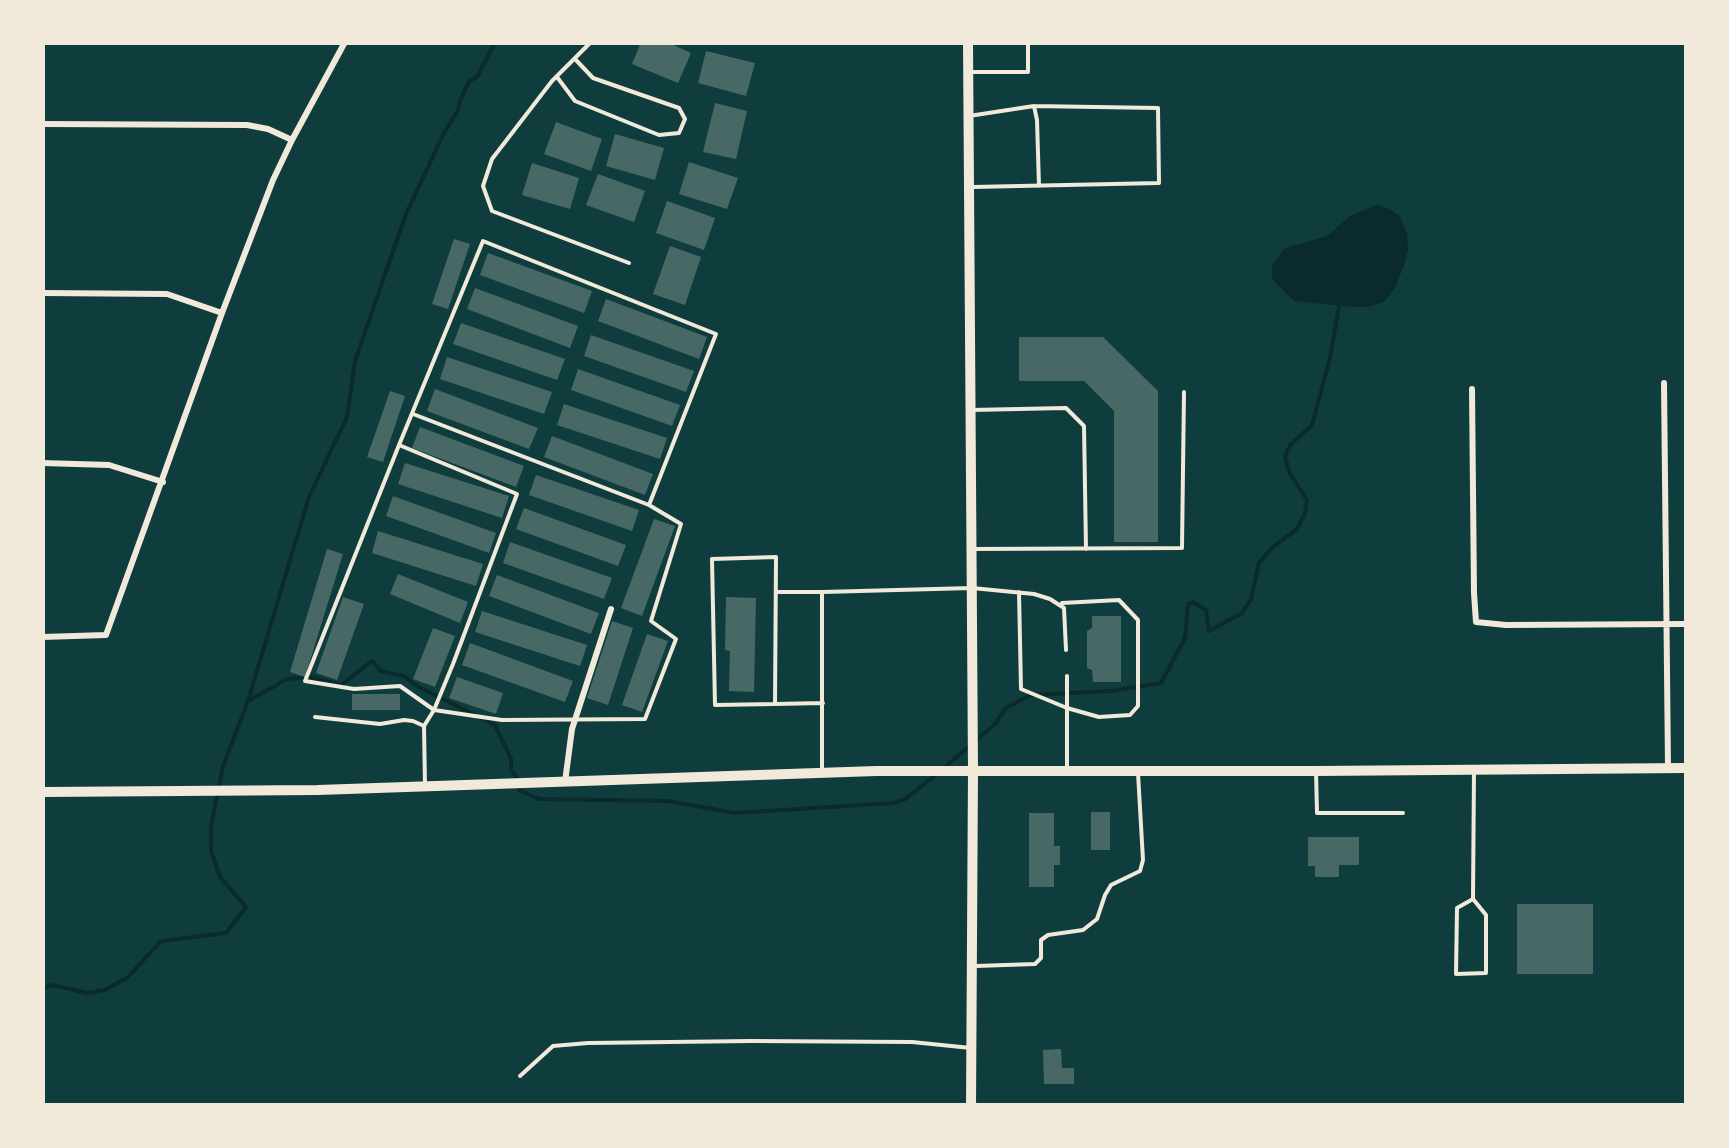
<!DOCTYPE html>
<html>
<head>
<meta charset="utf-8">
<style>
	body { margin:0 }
	#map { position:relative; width:1729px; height:1148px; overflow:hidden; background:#0f3d3e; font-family:"IBM Plex Sans",sans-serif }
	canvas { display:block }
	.frame { position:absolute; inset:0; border:45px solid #f1e9da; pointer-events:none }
</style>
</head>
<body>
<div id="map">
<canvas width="1729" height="1148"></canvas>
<div class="frame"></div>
</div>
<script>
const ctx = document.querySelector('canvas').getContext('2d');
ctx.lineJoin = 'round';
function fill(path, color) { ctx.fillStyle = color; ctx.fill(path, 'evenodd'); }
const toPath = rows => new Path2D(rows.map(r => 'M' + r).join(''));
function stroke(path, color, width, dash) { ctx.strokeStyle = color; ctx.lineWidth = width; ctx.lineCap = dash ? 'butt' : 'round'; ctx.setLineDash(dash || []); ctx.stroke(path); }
const water = toPath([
	[1376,205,1388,208,1400,216,1407,234,1408,250,1405,262,1396,286,1384,302,1368,307,1352,307,1294,301,1272,279,1272,265,1285,248,1327,236,1350,216]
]);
const stream = toPath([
	[248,701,287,679,311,677,341,685,372,661,381,671,404,676,417,686,495,725,511,759,511,770,520,782,519,790,539,799,668,801,735,813,894,803,905,799,937,774],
	[944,768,995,724,1006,708,1031,695,1111,691,1161,683,1185,638,1188,604,1193,602,1206,610,1209,631,1242,613,1251,599,1259,563,1273,547,1297,529,1305,513,1307,500,1289,472,1285,456,1291,444,1312,425,1330,358,1339,306],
	[42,988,52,985,88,993,105,990,128,977,161,941,226,933,246,907,220,877,211,851,211,827,223,766,248,701,309,497,347,417,355,361,406,214,443,135,458,110,460,101,469,81,477,77,495,42]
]);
const building = toPath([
	[641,42,667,42,691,53,678,83,632,64],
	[706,51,755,63,746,96,698,83],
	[715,103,747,111,736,159,703,152],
	[556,122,602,139,591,171,544,154],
	[615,134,664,148,655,180,606,166],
	[689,162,738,178,727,209,679,194],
	[532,163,579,178,570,209,522,195],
	[598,174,645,191,634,222,586,205],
	[667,201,715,218,704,250,656,233],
	[454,239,470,244,448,309,432,304],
	[670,246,701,257,685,305,653,294],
	[488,253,592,291,584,313,480,275],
	[475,288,578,326,570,348,467,309],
	[606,299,707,337,699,359,598,321],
	[461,323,565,359,557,380,453,344],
	[591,335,694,371,686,392,584,356],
	[1019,337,1103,337,1158,391,1158,542,1114,542,1114,411,1084,381,1019,381],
	[447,357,552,392,544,414,440,379],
	[578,369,680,405,672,426,571,390],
	[435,389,538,428,529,449,427,411],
	[390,391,405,396,383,462,367,457],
	[564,404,667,438,660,459,557,425],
	[420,427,524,466,516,487,412,448],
	[552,436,653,474,645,495,544,457],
	[405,463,509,496,502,518,398,484],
	[536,475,639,510,632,531,529,495],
	[393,496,496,533,489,553,386,516],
	[524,508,626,545,618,566,516,529],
	[654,519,675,526,642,616,621,608],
	[378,531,483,564,476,586,372,553],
	[510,542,612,578,604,599,503,563],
	[327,549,343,554,305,677,290,672],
	[398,574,468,602,460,623,390,594],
	[497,575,599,613,591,634,489,596],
	[343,597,364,604,337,680,316,673],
	[726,597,756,598,754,692,729,691,730,651,725,650],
	[482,611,587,645,580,666,475,632],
	[1092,616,1121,616,1121,682,1093,682,1092,670,1087,668,1087,631,1092,628],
	[612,621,633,628,608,705,587,698],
	[433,628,455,636,435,687,413,679],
	[647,634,668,641,642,712,622,705],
	[470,643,573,681,565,702,462,665],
	[457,677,503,693,496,714,449,698],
	[352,694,400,694,400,710,352,710],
	[1091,812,1110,812,1110,850,1091,850],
	[1029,813,1054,813,1054,846,1060,846,1060,865,1054,865,1054,887,1029,887],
	[1308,837,1359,837,1359,865,1339,865,1339,877,1315,877,1315,866,1308,866],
	[1517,904,1593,904,1593,974,1517,974],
	[1061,1049,1062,1068,1074,1068,1074,1084,1044,1084,1043,1050]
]);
const service = toPath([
	[591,42,552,81,492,159,483,186,492,211,629,263],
	[973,72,1028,72,1028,42],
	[557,77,575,101,659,135,679,133,685,119,679,108,593,78,575,59],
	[1034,106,1037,120,1039,186],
	[969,116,1034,106,1158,108,1159,183,973,187],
	[971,410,1066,408,1084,426,1086,549],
	[413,414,649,505],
	[399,445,483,241,716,334,649,505,681,524,651,621,676,639,645,719,502,720,434,710,400,686,354,689,305,681,399,445,517,494,453,664,434,710,424,726],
	[972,549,1182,548,1184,392],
	[777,592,822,592],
	[1019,592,1021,689,1067,708,1099,717,1130,715,1138,706,1138,620,1119,600,1062,603],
	[1067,676,1067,771],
	[775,704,776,557,712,559,715,705,775,704,823,703],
	[315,717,380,724,404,720,413,721,424,726,425,786],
	[1316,771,1317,813,1403,813],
	[822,772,822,592,972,588,1034,594,1050,599,1064,608,1066,650],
	[1473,899,1486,915,1486,973,1456,974,1457,908,1473,899,1474,770],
	[976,966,1035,964,1041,958,1041,940,1048,935,1083,930,1097,919,1105,895,1111,885,1140,871,1143,860,1138,773],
	[520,1076,553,1046,588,1043,751,1041,912,1042,971,1048]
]);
const minor = toPath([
	[42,124,247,125,268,129,292,140],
	[42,293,167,294,222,313],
	[1664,383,1668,767],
	[1472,389,1474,593,1476,622,1506,625,1686,624],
	[42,463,109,465,163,482],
	[42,637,106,635,222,313,273,180,292,140,345,42],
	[565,782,572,729,611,609]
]);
const secondary = toPath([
	[968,42,973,770,971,1106],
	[42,792,318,790,876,771,1317,771,1686,768]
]);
fill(water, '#0a2a2b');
stroke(stream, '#0a2a2b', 4);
fill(building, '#486865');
stroke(service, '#f1e9da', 4);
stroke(minor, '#f1e9da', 6);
stroke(secondary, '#f1e9da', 10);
</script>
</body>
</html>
